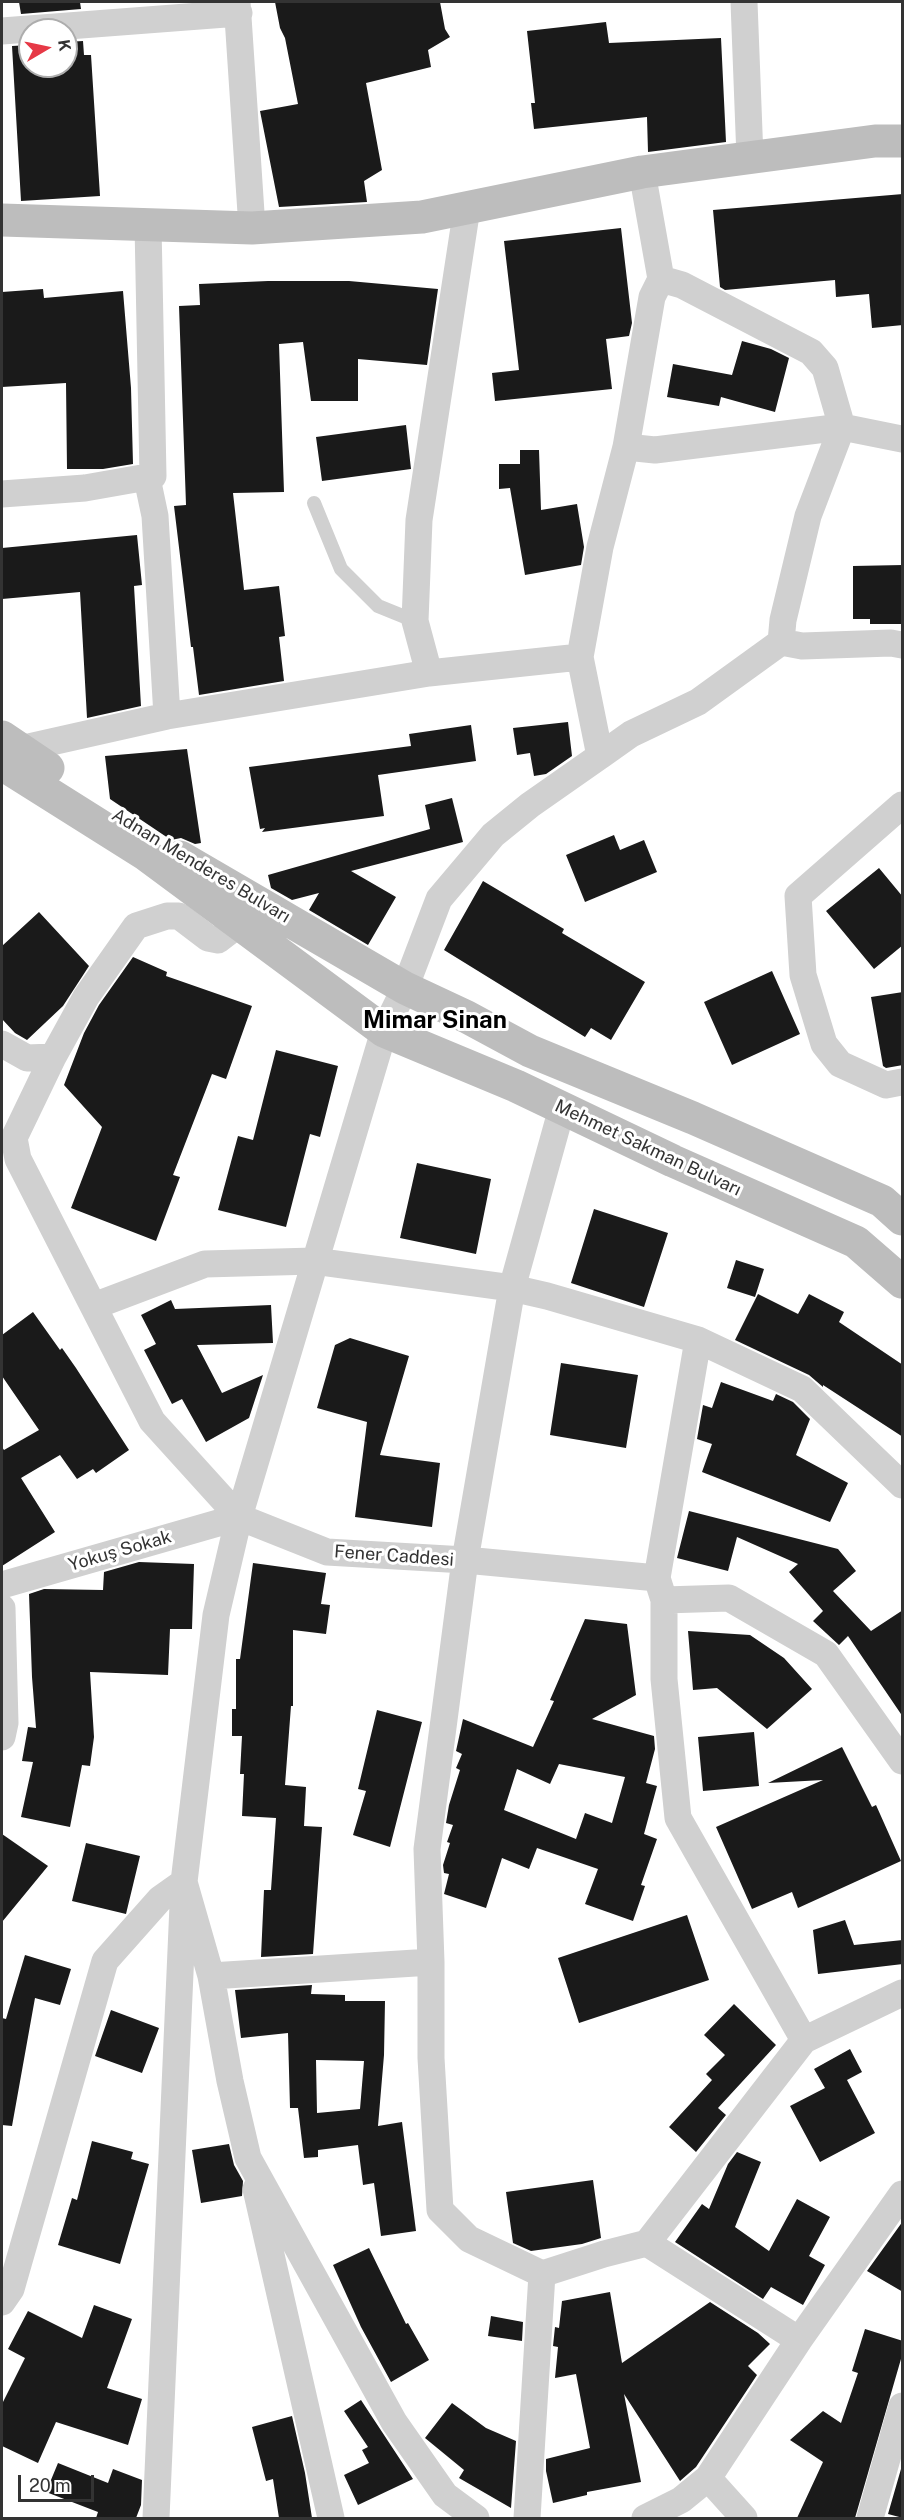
<!DOCTYPE html>
<html>
<head>
<meta charset="utf-8">
<style>
	body { margin:0 }
	#map { position:relative; width:904px; height:2520px; overflow:hidden; background:#fff; font-family:"Public Sans",sans-serif }
	canvas { display:block }
	.frame { position:absolute; inset:0; border:3px solid #333; pointer-events:none }
	.north { position:absolute; left:18px; top:18px; width:60px; height:60px; box-sizing:border-box; background:#fff; border:2px solid #adadad; border-radius:50%; rotate:81deg; font-size:16px; font-weight:700; line-height:24px; text-align:center; color:#333 }
	.north::after { content:''; display:block; margin:auto; width:21px; height:27px; background:#e63946; clip-path:polygon(50% 0,100% 100%,50% 72%,0 100%) }
	.scale { position:absolute; left:18px; top:2475px; width:76px; height:27px; box-sizing:border-box; border:3px solid #333; border-top:0; padding-left:8px; font-size:18px; line-height:21px; white-space:nowrap; color:#333; -webkit-text-stroke:4px #fff; paint-order:stroke }
</style>
</head>
<body>
<div id="map">
<canvas width="904" height="2520"></canvas>
<div class="frame"></div>
<div class="north">K</div>
<div class="scale">20 m</div>
</div>
<script>
const ctx = document.querySelector('canvas').getContext('2d');
ctx.lineJoin = 'round';
function fill(path, color) { ctx.fillStyle = color; ctx.fill(path, 'evenodd'); }
const toPath = rows => new Path2D(rows.map(r => 'M' + r).join(''));
function stroke(path, color, width, dash) { ctx.strokeStyle = color; ctx.lineWidth = width; ctx.lineCap = dash ? 'butt' : 'round'; ctx.setLineDash(dash || []); ctx.stroke(path); }
function label(font, color, halo, rows, align = 'center') {
  ctx.font = font + ' "Public Sans",sans-serif'; ctx.lineWidth = 6; ctx.setLineDash([]); ctx.textBaseline = 'middle'; ctx.strokeStyle = halo; ctx.fillStyle = color; for (const [text, x, y, turn = 0] of rows) {
    ctx.save(); ctx.translate(x, y); ctx.rotate((+turn || 0) * Math.PI / 180); ctx.textAlign = isNaN(turn) ? turn : align; if (halo) ctx.strokeText(text, 0, 0); ctx.fillText(text, 0, 0); ctx.restore();
  }
}
const building = toPath([
	[19,2,80,2,81,9,21,14],
	[275,2,440,2,445,29,450,37,428,50,431,67,366,83,382,170,364,181,367,202,279,207,260,111,298,104,285,38,280,28],
	[606,22,609,43,721,38,726,142,648,152,647,117,534,129,531,103,535,103,527,31],
	[83,41,84,55,91,55,100,196,21,201,12,46,30,45,30,66,66,66,66,42],
	[903,194,903,325,872,328,869,294,836,297,835,280,725,290,720,287,713,210],
	[621,228,632,323,629,336,606,339,612,389,495,401,492,373,519,370,504,241],
	[268,281,349,281,438,289,427,365,358,359,358,401,311,401,303,342,279,344,284,492,233,493,244,590,279,586,285,636,279,637,284,681,199,695,193,647,191,647,174,506,186,505,179,306,200,305,199,284],
	[43,289,44,298,123,291,131,388,133,464,103,469,67,469,66,383,2,387,2,292],
	[742,341,771,349,789,358,775,412,721,397,719,406,667,397,673,364,732,375],
	[406,425,411,469,322,481,316,437],
	[520,450,539,450,541,510,577,504,584,547,581,565,525,575,510,488,499,489,499,464,520,464],
	[137,535,142,585,134,586,141,706,87,718,80,592,2,599,2,548],
	[903,565,903,624,870,624,870,619,853,619,853,566],
	[568,722,572,756,546,774,534,776,530,753,517,755,513,728],
	[471,725,476,761,378,775,384,816,262,832,265,828,260,829,249,767,411,746,409,734],
	[187,749,201,843,195,844,181,838,171,840,110,799,105,756],
	[452,798,463,842,351,871,396,897,368,945,309,910,319,893,292,900,271,888,268,875,430,829,425,805],
	[614,835,620,850,644,840,657,872,585,902,566,855],
	[879,868,903,897,903,945,874,969,826,911],
	[483,881,564,929,562,933,645,982,611,1040,591,1028,585,1037,444,950],
	[39,912,89,966,63,1006,27,1040,15,1033,2,1019,2,946],
	[133,957,167,972,166,976,252,1006,226,1079,212,1074,173,1175,180,1177,156,1241,71,1208,102,1127,64,1085,84,1033,99,1005],
	[772,971,800,1034,732,1065,704,1002],
	[903,992,903,1065,886,1068,883,1066,871,997],
	[276,1050,338,1066,320,1137,310,1134,286,1227,218,1210,238,1136,253,1140],
	[417,1163,491,1179,476,1254,400,1238],
	[594,1209,668,1233,644,1307,571,1283],
	[736,1260,764,1269,755,1297,727,1288],
	[758,1294,798,1314,809,1294,844,1312,839,1322,903,1365,903,1437,823,1385,823,1387,809,1375,735,1340],
	[171,1300,175,1309,271,1305,273,1343,197,1345,222,1393,263,1375,249,1418,206,1442,182,1399,172,1404,144,1350,156,1344,141,1315],
	[33,1312,60,1350,62,1348,76,1368,129,1450,96,1473,93,1469,77,1479,60,1455,21,1478,55,1532,2,1566,2,1447,4,1450,39,1430,2,1376,2,1335],
	[350,1338,409,1356,380,1455,440,1463,432,1527,355,1517,367,1422,317,1408,335,1345],
	[561,1363,638,1375,626,1448,550,1435],
	[721,1382,773,1401,776,1394,793,1402,810,1419,796,1455,848,1483,830,1522,702,1472,712,1444,697,1439,703,1405,712,1408],
	[689,1511,838,1549,856,1571,833,1591,871,1631,903,1610,903,1717,848,1636,839,1645,813,1621,823,1611,789,1572,798,1564,737,1537,728,1571,677,1558],
	[139,1562,194,1564,192,1629,170,1629,168,1675,90,1672,94,1737,90,1766,82,1765,70,1827,21,1817,33,1762,22,1761,28,1727,36,1728,32,1677,29,1594,44,1589,103,1590,104,1572],
	[253,1563,326,1573,321,1604,330,1605,326,1634,293,1630,293,1706,291,1706,285,1785,306,1787,304,1826,322,1827,313,1954,261,1957,264,1890,271,1890,276,1818,242,1816,244,1774,240,1774,242,1736,232,1736,232,1709,236,1709,236,1659,240,1659],
	[585,1619,627,1624,636,1695,592,1719,654,1736,655,1749,646,1783,657,1786,644,1834,657,1839,641,1885,645,1886,633,1921,585,1904,598,1869,537,1848,529,1869,502,1858,486,1908,444,1894,449,1874,444,1873,443,1865,450,1843,447,1842,453,1825,446,1823,449,1805,460,1770,456,1768,462,1754,456,1751,463,1719,533,1747,554,1701,550,1700],
	[559,1764,625,1777,612,1823,585,1813,576,1839,504,1810,517,1769,550,1784],
	[688,1631,750,1635,784,1658,812,1689,767,1729,717,1688,693,1690],
	[377,1710,422,1722,390,1847,353,1835,366,1791,358,1789],
	[754,1732,759,1786,703,1791,698,1737],
	[842,1747,872,1807,876,1805,901,1861,798,1908,792,1892,752,1909,716,1827,823,1780,768,1783],
	[2,1834,48,1866,2,1922],
	[86,1843,140,1856,126,1914,72,1901],
	[687,1915,709,1980,579,2023,558,1958],
	[845,1920,854,1945,903,1940,903,1964,818,1974,813,1930],
	[25,1955,71,1969,60,2005,35,1998,12,2126,2,2125,2,2018,6,2019],
	[312,1985,311,1994,345,1995,345,2001,385,2001,384,2055,378,2126,402,2122,416,2231,381,2236,374,2183,363,2185,358,2145,318,2150,318,2157,304,2158,298,2108,290,2108,288,2033,241,2038,235,1990],
	[316,2060,364,2061,360,2109,317,2113],
	[734,2004,776,2045,718,2108,726,2115,696,2152,669,2127,712,2080,706,2074,725,2055,704,2035],
	[111,2010,159,2028,142,2073,95,2056],
	[850,2049,862,2072,847,2080,875,2133,820,2162,790,2106,825,2088,814,2069],
	[92,2141,133,2152,131,2159,149,2164,120,2264,58,2245,72,2198,77,2200],
	[229,2144,234,2165,243,2181,242,2196,201,2203,192,2150],
	[737,2152,761,2162,735,2227,769,2251,797,2199,830,2217,809,2256,825,2265,803,2305,771,2287,763,2299,675,2242,702,2204,709,2209,728,2164],
	[593,2180,601,2238,582,2244,531,2251,513,2243,506,2192],
	[903,2221,903,2292,867,2271],
	[369,2248,406,2324,408,2323,429,2360,391,2382,361,2327,333,2265],
	[610,2292,622,2363,710,2302,758,2333,770,2344,748,2366,757,2375,696,2467,680,2481,624,2394,641,2482,587,2492,587,2495,553,2503,546,2471,546,2459,590,2448,576,2374,555,2378,558,2347,553,2346,555,2327,559,2328,562,2301],
	[94,2305,132,2319,107,2388,142,2399,128,2445,56,2422,38,2463,2,2446,2,2404,25,2358,8,2349,28,2311,82,2338],
	[491,2316,523,2322,522,2341,488,2336],
	[865,2329,903,2341,903,2352,855,2518,797,2518,823,2462,790,2440,823,2411,841,2423,858,2373,852,2371],
	[361,2400,413,2479,358,2505,344,2475,369,2463,362,2450,368,2447,344,2411],
	[452,2403,486,2428,516,2441,511,2508,459,2478,464,2470,425,2438],
	[292,2416,305,2473,312,2518,279,2518,273,2479,266,2481,252,2427],
	[903,2462,903,2518,888,2514],
	[58,2463,108,2483,113,2469,142,2480,141,2505,136,2518,96,2518,98,2512,46,2492]
]);
const lane = toPath([
	[314,503,341,569,378,606,415,621]
]);
const street = toPath([
	[237,2,252,228],
	[744,2,750,158],
	[2,31,239,13],
	[642,172,661,279],
	[148,225,153,476],
	[626,447,655,450,842,427,902,439],
	[2,494,85,488,153,476,147,478,155,516,167,716],
	[429,673,415,621,419,520,467,208],
	[20,749,167,716,429,673,580,657],
	[600,756,631,734,698,702,781,642,802,646,891,643,902,645],
	[902,805,798,896,803,975,824,1044,840,1064,886,1085,902,1082],
	[235,921,231,930,218,940,208,938,179,916,167,916,136,926,86,997,53,1057,14,1138,18,1159,152,1421,239,1517,327,1552,465,1560,657,1578,664,1600,729,1598,826,1654,902,1761],
	[2,1044,27,1058,53,1057],
	[562,1108,512,1288,465,1560,427,1849,431,1962,431,2058,440,2210,469,2239,542,2274,604,2254,647,2243,804,2040,902,1993],
	[94,1306,205,1264,314,1261,512,1288,547,1296,698,1340,802,1389,902,1485],
	[657,1578,698,1340],
	[2,1585,239,1517],
	[664,1600,664,1679,678,1818,804,2040],
	[2,1608,5,1723,2,1737],
	[211,1976,431,1962],
	[256,2189,331,2518],
	[647,2243,799,2340],
	[2,2302,11,2289,105,1961,160,1899,184,1882],
	[708,2478,744,2518],
	[156,2518,183,1905],
	[476,2518,445,2495,394,2422,248,2158,230,2081,211,1976,184,1882,216,1615,239,1517,384,1031,405,988,439,899,493,835,530,805,600,756,580,657,600,547,626,447,652,297,661,279,682,285,811,352,825,368,842,427,808,516,783,620,781,642],
	[527,2518,542,2274],
	[645,2518,681,2500,708,2478,799,2340,902,2194],
	[870,2518,902,2406]
]);
const secondary = toPath([
	[2,220,252,228,422,217,642,172,875,141,902,141],
	[2,737,48,768],
	[2,764,145,854,384,1031,516,1086,673,1161,856,1242,902,1282],
	[180,857,405,988,467,1017,530,1051,693,1118,882,1201,902,1219]
]);
const streetNames = [
	["Adnan Menderes Bulvarı",201,866,31],
	["Mehmet Sakman Bulvarı",648,1148,25],
	["Yokuş Sokak",120,1551,-16],
	["Fener Caddesi",394,1556,4]
];
const districtNames = [
	["Mimar Sinan",435,1021]
];
fill(building, '#1a1a1a');
stroke(lane, '#d0d0d0', 14);
stroke(street, '#d0d0d0', 27);
stroke(secondary, '#bdbdbd', 33);
label('18px', '#333', '#fff', streetNames);
label('bold 24px', '#000', '#fff', districtNames);
</script>
</body>
</html>
